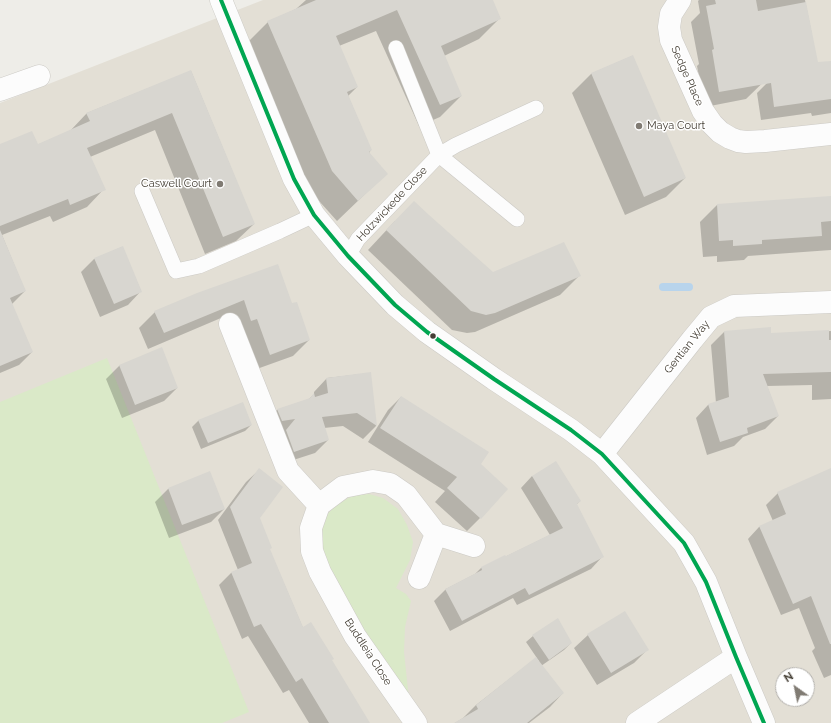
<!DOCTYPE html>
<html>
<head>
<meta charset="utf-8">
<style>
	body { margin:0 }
	#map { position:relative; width:831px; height:723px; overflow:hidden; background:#eeede8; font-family:Raleway,sans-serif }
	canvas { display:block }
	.north { position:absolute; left:775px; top:667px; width:40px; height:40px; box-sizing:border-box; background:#fff; border:1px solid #b4b2ae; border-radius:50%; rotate:327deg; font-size:11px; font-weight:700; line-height:16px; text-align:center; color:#443e34 }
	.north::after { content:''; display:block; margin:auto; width:14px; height:18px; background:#807b73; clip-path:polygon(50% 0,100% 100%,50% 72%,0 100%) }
</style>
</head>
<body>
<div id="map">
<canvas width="831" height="723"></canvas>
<div class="north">N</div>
</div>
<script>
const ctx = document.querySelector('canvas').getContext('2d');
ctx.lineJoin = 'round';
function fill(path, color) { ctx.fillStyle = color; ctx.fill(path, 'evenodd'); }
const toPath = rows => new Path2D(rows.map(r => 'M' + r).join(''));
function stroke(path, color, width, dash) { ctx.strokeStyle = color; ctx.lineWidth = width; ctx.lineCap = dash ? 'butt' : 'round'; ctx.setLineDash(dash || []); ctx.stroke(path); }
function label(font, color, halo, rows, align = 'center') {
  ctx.font = font + ' Raleway,sans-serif'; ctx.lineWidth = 3; ctx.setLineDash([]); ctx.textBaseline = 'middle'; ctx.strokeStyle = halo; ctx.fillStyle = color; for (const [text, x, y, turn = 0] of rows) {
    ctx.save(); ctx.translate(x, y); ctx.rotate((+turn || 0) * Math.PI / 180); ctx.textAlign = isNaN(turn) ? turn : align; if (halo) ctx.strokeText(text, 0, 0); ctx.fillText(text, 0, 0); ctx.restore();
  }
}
const residential = toPath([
	[263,0,831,0,831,723,0,723,0,103],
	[783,675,807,675,807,699,783,699]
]);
const green = toPath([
	[107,358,249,712,222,723,0,723,0,402],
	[369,494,383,498,398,509,407,525,413,542,410,560,396,588,406,594,411,601,405,627,404,652,409,699,360,623,327,565,320,537,324,518,336,505,352,496]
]);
const shadow = toPath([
	[306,0,491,0,500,18,479,39,444,56,461,96,440,117,419,126,376,31,339,46,357,87,348,96,371,150,369,153,386,174,337,221,311,192,247,43,268,22,296,9],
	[699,0,805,0,812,35,746,99,705,107,697,66,699,64,691,22,700,13,698,1],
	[632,56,685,178,666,197,625,215,572,93,591,74],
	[831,69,831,113,812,116,811,113,761,120,757,93,771,79],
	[191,71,254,224,236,241,205,254,155,130,90,157,104,189,87,207,53,222,50,216,2,235,25,291,7,309,0,311,0,146,37,145,70,131,87,113],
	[831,197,831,250,748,256,744,260,717,262,717,256,703,257,700,222,717,205],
	[395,221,493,273,579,276,560,295,475,332,467,333,452,330,368,250],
	[122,247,141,291,128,305,100,317,81,272,94,259],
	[197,294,291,304,309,340,293,356,254,370,228,315,148,349,139,328,155,312],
	[0,318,32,352,19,365,0,373],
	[831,331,831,399,812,400,812,385,767,386,778,416,765,429,743,437,734,446,707,455,696,418,708,405,716,403,711,345,724,332,770,334],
	[120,365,177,388,164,401,122,418,106,379],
	[370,373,376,426,363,439,343,426,324,428,328,440,315,453,281,464,264,423,277,410,308,400,314,394,314,392,327,378],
	[401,397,479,464,480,518,467,531,435,502,445,491,368,442,388,410],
	[199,420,251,425,245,431,201,449,192,427],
	[259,470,259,518,269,549,303,628,331,661,369,723,309,723,289,690,283,693,248,636,242,639,219,585,231,573,238,570,218,520,246,482],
	[831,470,831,675,824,678,812,651,815,648,799,608,781,615,748,539,759,527,773,521,766,505,778,493],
	[210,473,224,509,211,522,169,538,155,502,168,489],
	[532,476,580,501,576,505,602,557,591,569,517,605,513,598,450,631,434,601,446,589,475,574,481,568,505,556,505,557,550,535,521,488],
	[588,635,647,650,634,663,597,685,574,648],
	[533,636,571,643,564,650,541,666,563,693,550,707,529,723,455,723,463,718,476,705,535,659,538,662,539,661,526,642]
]);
const stream = toPath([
	[663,287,689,287]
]);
const building = toPath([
	[316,0,493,0,501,19,441,46,462,96,440,105,397,10,336,36,358,87,347,92,372,150,369,152,388,174,358,201,332,171,267,21],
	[715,0,756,0,758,11,806,2,818,62,831,61,831,99,774,107,771,83,719,92,712,50,714,49,706,6,716,4],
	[633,55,686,178,644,197,591,73],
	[191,70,255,224,223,237,172,113,87,148,106,190,70,205,68,199,0,226,0,144,32,131,38,144,90,121,86,113],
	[831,196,831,221,821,222,822,236,762,240,762,244,733,246,733,240,719,241,717,204],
	[414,201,429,215,493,272,564,242,581,276,495,313,486,315,471,311,386,230],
	[0,230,26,291,10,298,33,352,0,366],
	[123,246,142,292,114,304,94,258],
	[278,264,292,303,297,302,310,340,270,355,257,319,251,321,244,300,164,333,154,311,197,293],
	[771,327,771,333,829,330,829,340,831,340,831,372,763,374,779,416,747,428,748,433,720,442,708,404,729,397,724,331],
	[162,347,178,388,135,405,119,365],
	[371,372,377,426,357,413,322,417,329,440,294,452,286,430,295,419,282,421,277,409,310,398,314,393,315,397,328,393,326,378],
	[401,396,489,452,481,464,508,489,481,519,447,488,457,477,380,428],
	[243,402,252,425,208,443,198,420],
	[556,461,581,501,577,504,604,557,529,595,525,588,462,621,445,589,482,570,481,567,505,555,506,556,563,528,532,476],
	[259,468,283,487,260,518,272,548,270,549,303,627,311,622,334,659,332,660,370,723,329,723,302,678,296,682,261,624,254,627,231,572,252,563,230,507],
	[831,468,831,644,830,644,811,596,793,604,759,526,786,514,777,492],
	[210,471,225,509,182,525,168,488],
	[625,611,649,650,611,673,587,634],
	[558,618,572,643,549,660,532,635],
	[536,657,564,693,527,723,454,723,478,709,476,705]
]);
const lane = toPath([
	[396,48,439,155,517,219],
	[142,191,176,271,199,266,280,231,314,215],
	[348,256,358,239,439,155,456,145,536,108]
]);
const street = toPath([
	[221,0,294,179,314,215,348,256,395,305,427,332,494,379,571,430,602,454,684,543,706,582,736,657,764,723],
	[680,0,671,14,669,27,671,40,703,111,712,124,720,132,730,138,738,141,746,142,765,141,831,134],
	[0,90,39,76],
	[230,324,288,471,319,505],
	[602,454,692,340,711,317,734,306,831,302],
	[419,578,436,534],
	[416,723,355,636,320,572,312,551,311,528,319,505,343,487,373,481,390,484,406,495,436,534,474,546],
	[637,723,736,657]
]);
const bus1 = toPath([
	[221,0,294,179,314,215,348,256,395,305,427,332,494,379,571,430,602,454,684,543,706,582,736,657,764,723]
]);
const markers = [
	[639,126,4,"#807b73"],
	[220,184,4,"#807b73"],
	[433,336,3.5,"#443e34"]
];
const streetNames = [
	["Sedge Place",687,76,66],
	["Holzwickede Close",392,204,-47],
	["Gentian Way",687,347,-51],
	["Buddleia Close",368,652,57]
];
const poiNames = [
	["Maya Court",647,126],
	["Caswell Court",212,184,"right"]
];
fill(residential, '#e3dfd5');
fill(green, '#dae9c8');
fill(shadow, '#0003');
stroke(stream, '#b8d4ec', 8);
fill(building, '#d8d6d0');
stroke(lane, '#cccac5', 16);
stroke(street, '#cccac5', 23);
stroke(lane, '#fcfcfc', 15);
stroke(street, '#fcfcfc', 22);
stroke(bus1, '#00a651', 4);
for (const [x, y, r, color] of markers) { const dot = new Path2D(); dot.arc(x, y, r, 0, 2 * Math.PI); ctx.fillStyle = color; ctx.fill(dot); stroke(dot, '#fff', 1.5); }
label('11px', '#443e34', '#fff', streetNames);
label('11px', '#443e34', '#fff', poiNames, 'left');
</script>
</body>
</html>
